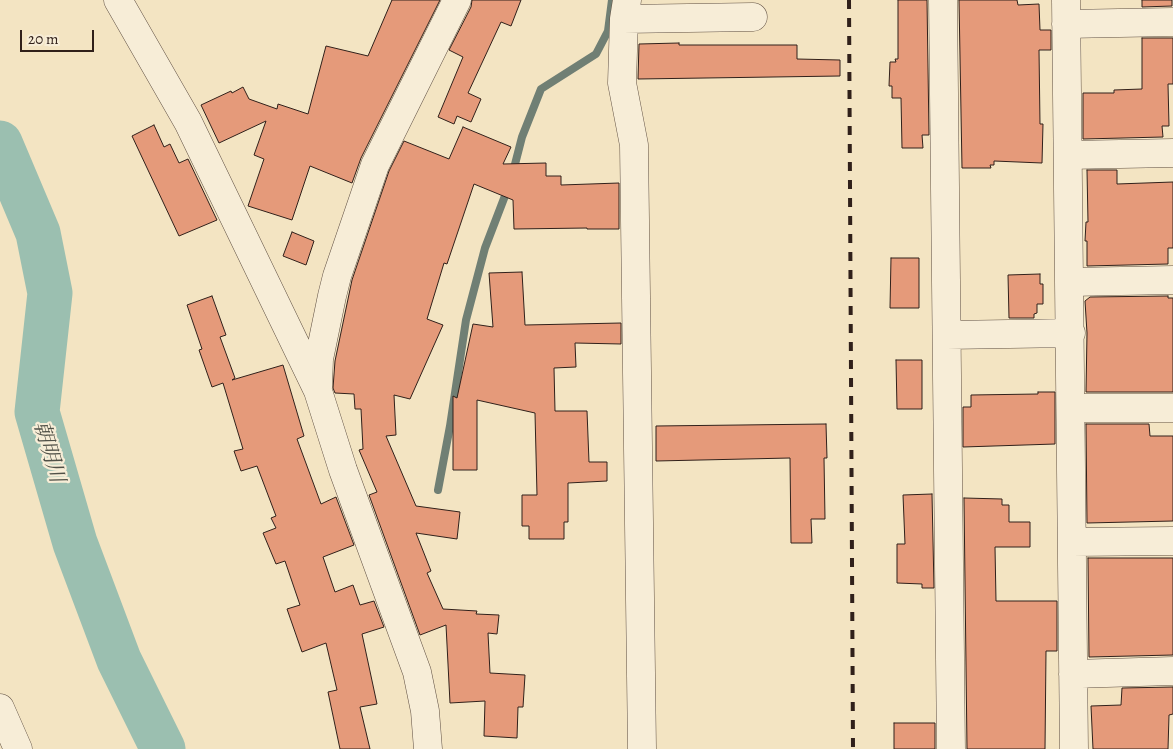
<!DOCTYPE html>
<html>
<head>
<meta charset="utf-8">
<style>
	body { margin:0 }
	#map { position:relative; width:1173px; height:749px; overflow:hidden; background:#f3e4c2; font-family:Alegreya,serif }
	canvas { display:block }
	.scale { position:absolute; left:20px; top:30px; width:74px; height:22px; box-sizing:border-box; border:2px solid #30201a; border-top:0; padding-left:6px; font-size:15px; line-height:18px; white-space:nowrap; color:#30201a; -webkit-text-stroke:4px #f7edd7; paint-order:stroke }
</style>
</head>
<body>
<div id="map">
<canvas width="1173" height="749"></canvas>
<div class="scale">20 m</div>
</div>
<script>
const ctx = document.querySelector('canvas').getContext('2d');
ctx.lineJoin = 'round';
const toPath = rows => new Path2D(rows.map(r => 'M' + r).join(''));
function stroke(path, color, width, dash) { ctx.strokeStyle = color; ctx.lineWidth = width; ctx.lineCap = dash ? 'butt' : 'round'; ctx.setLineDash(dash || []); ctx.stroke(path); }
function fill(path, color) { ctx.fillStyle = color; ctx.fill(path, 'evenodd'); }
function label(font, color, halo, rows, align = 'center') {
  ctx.font = font + ' Alegreya,"Noto Serif JP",serif'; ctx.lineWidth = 4.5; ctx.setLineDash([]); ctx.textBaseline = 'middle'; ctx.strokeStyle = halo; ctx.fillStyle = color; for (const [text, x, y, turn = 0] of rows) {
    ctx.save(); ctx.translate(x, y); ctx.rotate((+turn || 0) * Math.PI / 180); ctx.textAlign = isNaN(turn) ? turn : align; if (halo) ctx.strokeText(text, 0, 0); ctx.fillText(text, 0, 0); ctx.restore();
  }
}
const stream = toPath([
	[513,172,522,137,541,89,596,54,608,31,612,0],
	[438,490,450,426,466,320,485,248,508,188]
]);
const river = toPath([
	[0,143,38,233,50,293,37,412,75,543,119,660,163,749]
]);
const building = toPath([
	[392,0,440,0,361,158,352,183,310,166,292,220,248,206,264,159,254,155,266,121,219,143,201,105,231,91,232,93,243,87,249,99,277,109,278,104,308,114,326,46,368,56,392,0],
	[472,0,521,0,511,26,501,22,468,93,481,99,471,122,457,116,454,124,438,117,463,57,449,50,471,7,472,0],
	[898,0,927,0,929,135,922,135,923,148,902,148,901,98,892,98,892,86,889,86,890,62,896,62,895,59,898,59,898,0],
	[959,0,1017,0,1018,5,1039,4,1040,30,1051,30,1051,50,1039,50,1040,124,1043,124,1042,163,994,161,994,165,990,165,991,168,962,168,959,0],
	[1142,0,1172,0,1172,6,1142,7,1142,0],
	[1142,38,1173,38,1173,84,1168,84,1169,126,1162,126,1163,137,1083,139,1083,93,1114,93,1114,90,1142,89,1142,38],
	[679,43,679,45,797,45,797,59,840,60,840,76,638,79,639,44,679,43],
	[154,125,164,147,170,144,179,163,188,159,217,220,179,236,132,136,154,125],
	[463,127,511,147,503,164,546,163,546,176,561,176,561,185,619,183,619,229,587,229,587,228,514,229,513,200,474,184,447,264,444,263,427,319,443,325,410,399,394,395,396,435,386,436,416,506,460,512,457,539,416,533,431,571,427,573,443,609,477,611,476,614,499,615,497,634,488,633,490,673,525,675,523,707,518,707,517,738,484,736,485,701,450,703,446,625,420,635,369,495,377,492,359,450,363,449,361,409,355,409,354,394,335,393,333,388,335,361,352,280,389,171,404,141,449,159,463,127],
	[1087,170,1117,170,1117,184,1173,182,1173,248,1168,248,1168,264,1087,266,1087,241,1085,241,1086,222,1088,222,1087,170],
	[292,232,314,241,306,265,283,256,292,232],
	[891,258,919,258,919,308,890,308,891,258],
	[522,272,525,325,621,323,621,344,575,343,576,367,554,368,555,411,587,411,589,462,607,462,607,481,568,483,568,522,564,522,564,539,529,539,529,526,522,526,522,495,537,495,535,413,477,400,477,470,453,470,453,396,457,398,473,324,493,327,489,273,522,272],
	[1040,274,1040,284,1043,284,1043,304,1037,304,1037,313,1034,314,1034,318,1009,318,1008,275,1040,274],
	[212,296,226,335,220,337,235,378,232,380,283,365,304,436,297,439,321,504,336,497,354,545,323,557,335,592,353,585,360,605,374,601,384,627,362,634,377,704,360,707,370,749,340,749,328,692,337,690,326,643,302,652,287,609,300,605,285,561,276,564,263,533,276,528,271,518,276,516,257,466,241,471,234,451,243,449,223,383,212,387,199,350,202,349,187,305,212,296],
	[1168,296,1168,298,1173,298,1173,392,1086,392,1087,333,1085,301,1090,297,1168,296],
	[896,360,922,360,922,409,897,409,896,360],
	[1038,392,1055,392,1055,444,963,447,963,407,971,407,971,395,1038,394,1038,392],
	[826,424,827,458,824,458,825,519,811,519,812,543,791,543,790,458,656,461,656,426,826,424],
	[1086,424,1149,424,1150,436,1173,436,1173,521,1087,523,1086,424],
	[932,494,934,588,922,588,922,584,897,583,897,544,905,544,903,495,932,494],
	[964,498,1002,499,1002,505,1009,505,1009,522,1030,522,1030,547,995,547,996,601,1057,601,1057,651,1046,651,1045,749,967,749,964,498],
	[1088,558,1173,558,1173,655,1089,657,1088,558],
	[1173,687,1173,714,1169,715,1168,749,1093,749,1091,706,1121,705,1122,688,1173,687],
	[894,723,935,723,935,749,894,749,894,723]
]);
const street = toPath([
	[118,0,188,122,318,391,343,470,417,672,425,711,428,749],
	[627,0,624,19,622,83,634,145,642,749],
	[943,0,951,749],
	[1066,0,1074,749],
	[624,19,753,17],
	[1066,24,1173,22],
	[1068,155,1173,153],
	[1070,282,1173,280],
	[947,335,1071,333],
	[318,387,319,359,332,296,337,276,375,165,457,0],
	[1071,408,1173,408],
	[1072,542,1173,541],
	[1073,674,1173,671],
	[0,708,18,749]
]);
const rail = toPath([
	[849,0,853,749]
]);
const waterNames = [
	["朝明川",48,452,74]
];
stroke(stream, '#707f74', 8);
stroke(river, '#9bbfb0', 45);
fill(building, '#e59a7a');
stroke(building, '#30201a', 1);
stroke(street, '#615144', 29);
stroke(street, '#f7edd7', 28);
stroke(rail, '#30201a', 4, [9, 9]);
label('italic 21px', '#505047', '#f7edd7', waterNames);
</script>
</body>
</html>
